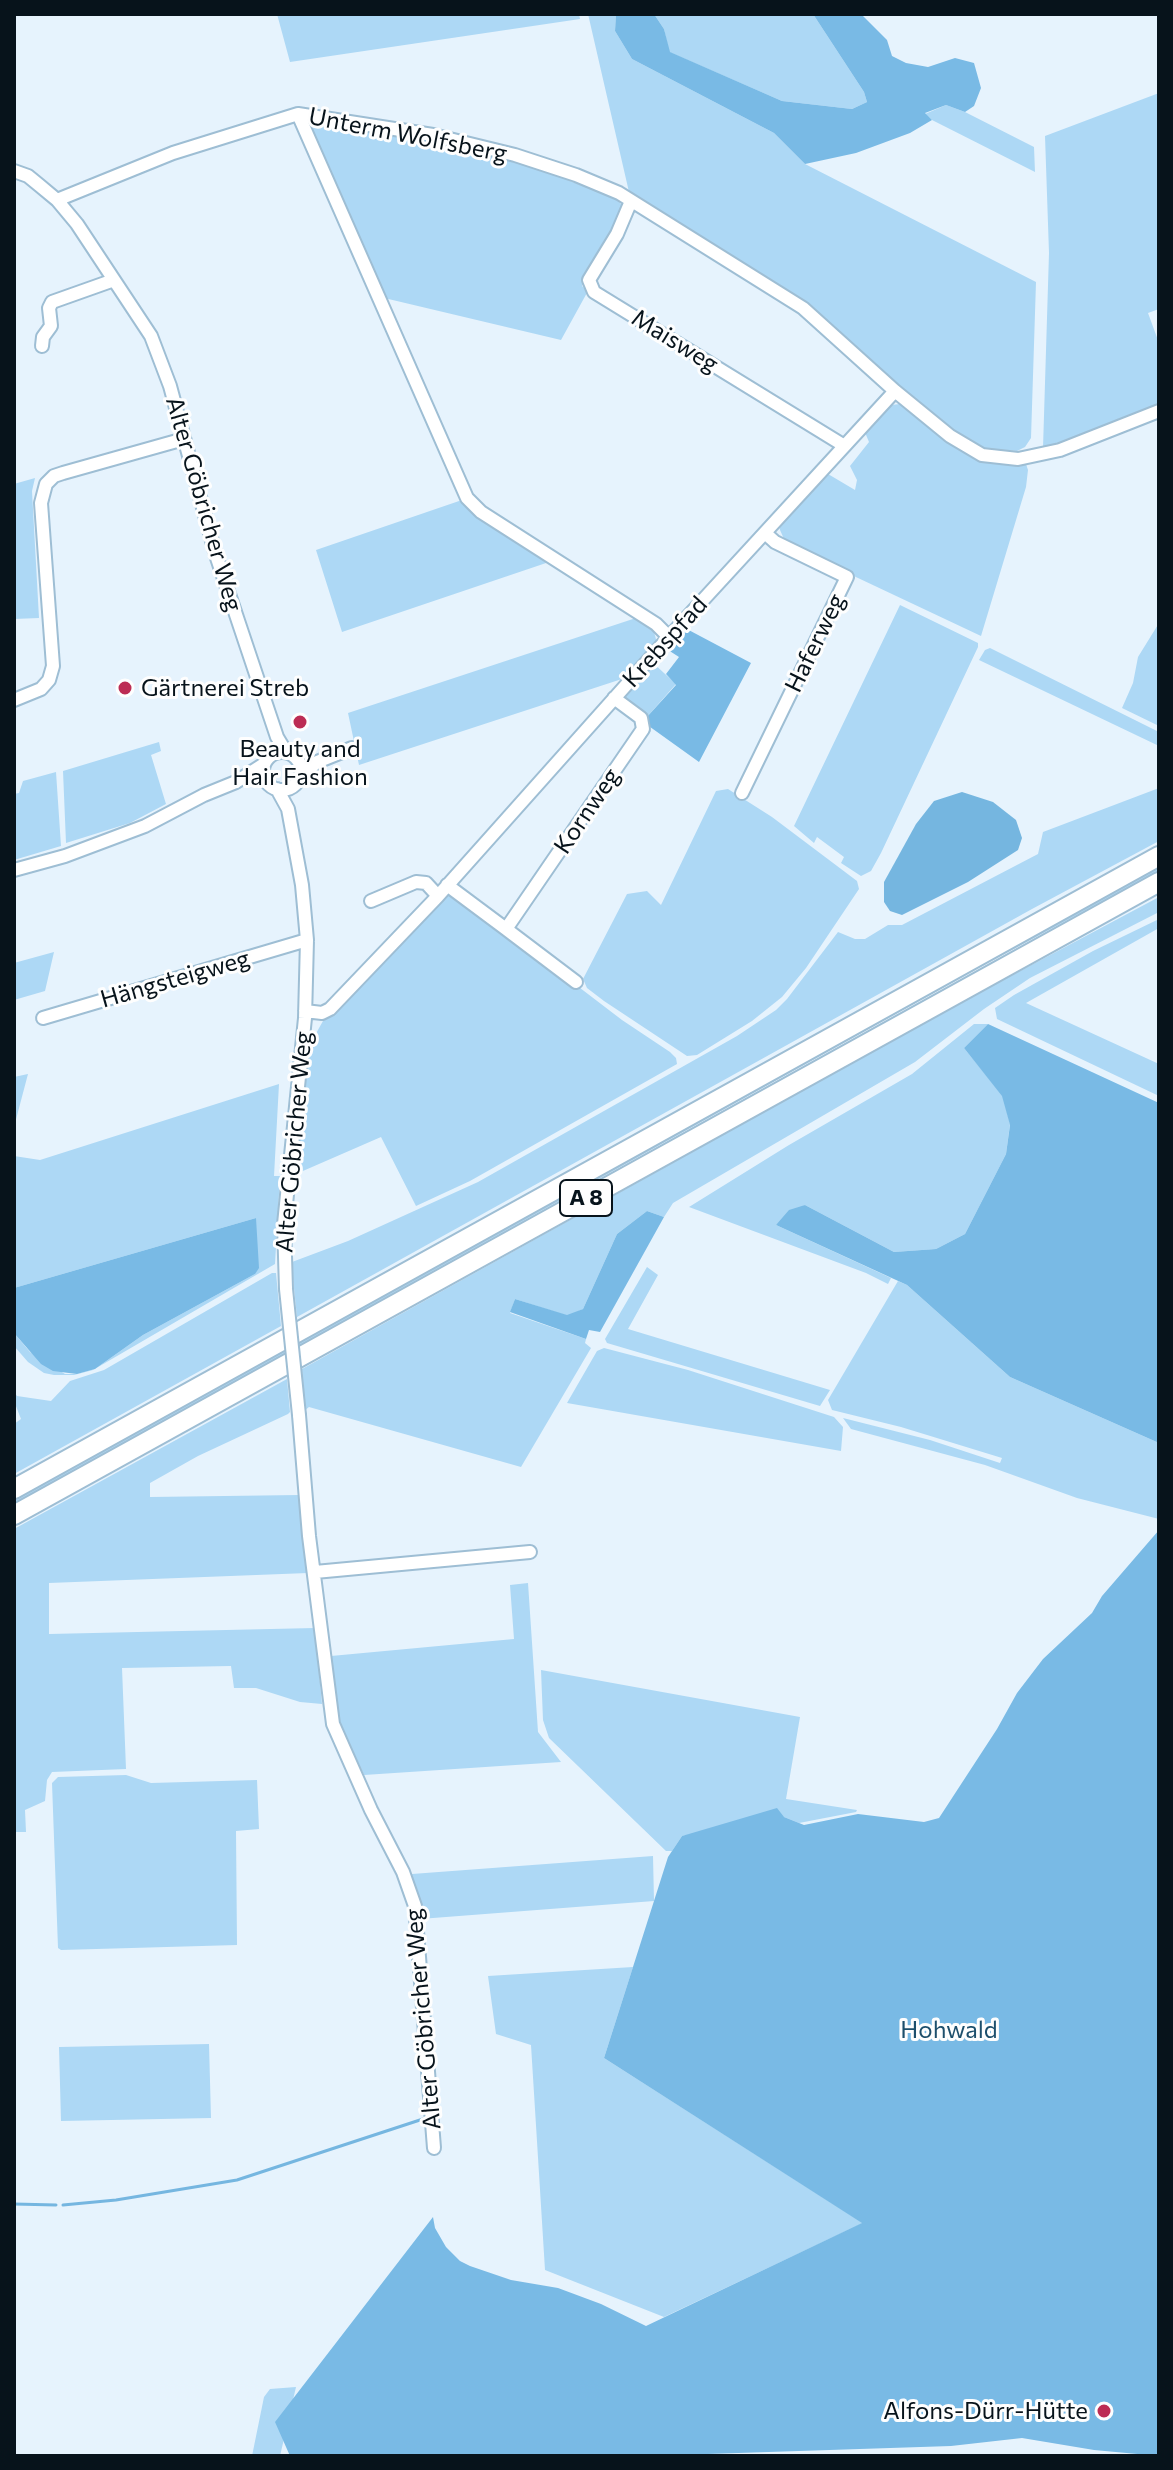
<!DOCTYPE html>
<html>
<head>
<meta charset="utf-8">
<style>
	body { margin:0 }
	#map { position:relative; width:1173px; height:2470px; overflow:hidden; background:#e6f3fd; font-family:Commissioner,sans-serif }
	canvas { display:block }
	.frame { position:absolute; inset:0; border:16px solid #07131b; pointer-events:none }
</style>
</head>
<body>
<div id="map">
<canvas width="1173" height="2470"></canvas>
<div class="frame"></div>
</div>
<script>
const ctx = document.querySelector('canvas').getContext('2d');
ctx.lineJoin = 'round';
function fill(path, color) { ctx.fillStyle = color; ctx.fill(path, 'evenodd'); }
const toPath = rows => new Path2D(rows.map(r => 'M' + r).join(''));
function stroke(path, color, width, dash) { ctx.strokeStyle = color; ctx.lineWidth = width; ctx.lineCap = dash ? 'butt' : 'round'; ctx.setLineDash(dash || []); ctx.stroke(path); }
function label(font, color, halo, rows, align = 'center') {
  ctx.font = font + ' Commissioner,sans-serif'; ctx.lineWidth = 6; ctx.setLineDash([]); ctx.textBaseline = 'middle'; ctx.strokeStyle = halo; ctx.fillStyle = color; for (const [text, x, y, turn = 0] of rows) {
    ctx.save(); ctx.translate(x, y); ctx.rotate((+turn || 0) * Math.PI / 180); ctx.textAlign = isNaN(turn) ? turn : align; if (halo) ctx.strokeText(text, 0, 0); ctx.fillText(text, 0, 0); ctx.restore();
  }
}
const green = toPath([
	[277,14,579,14,580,19,290,62],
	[588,14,616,14,615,31,632,59,774,133,805,164,1036,282,1031,438,1025,447,1017,451,975,448,927,413,801,301,629,192],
	[654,14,813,14,864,92,867,102,852,109,782,101,669,52,664,29],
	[1159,93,1159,309,1148,313,1159,343,1159,408,1060,446,1043,448,1049,253,1045,136],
	[946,105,965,112,1034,147,1035,172,932,120,925,114],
	[317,121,428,139,518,160,618,200,623,207,621,218,582,286,588,291,561,340,380,297,312,132,312,125],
	[900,404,915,413,966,454,980,459,1025,461,1028,470,1026,487,981,636,805,553,784,539,780,530,779,525,784,519,828,474,855,490,857,480,850,466,869,442,864,430,882,411,891,405],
	[35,478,32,491,39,618,14,619,14,484],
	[462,500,552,561,342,632,316,550],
	[900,605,978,643,978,647,881,853,871,871,861,876,841,863,844,857,817,837,814,843,794,826],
	[639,617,653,628,657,643,628,677,359,765,348,713],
	[1159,623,1159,726,1122,708,1133,683,1138,657],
	[990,648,1159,732,1159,746,979,660,985,650],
	[652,662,676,684,646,718,625,702,623,694],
	[159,742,161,751,151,755,166,804,130,823,66,843,63,771],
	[56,772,61,846,14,860,14,794,19,793,23,781],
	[1159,788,1159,841,1032,909,297,1317,292,1269,289,1269,292,1262,348,1241,478,1182,737,1036,776,1010,787,999,838,932,855,939,865,939,888,925,902,925,1038,854,1043,832],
	[728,789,772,817,857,881,859,889,806,968,782,997,752,1021,697,1055,687,1056,604,1001,587,988,583,979,627,894,647,891,661,905,716,791],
	[1159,867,1159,871,980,967,14,1504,14,1500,978,965],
	[446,891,474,907,622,1020,670,1052,676,1058,677,1064,470,1181,416,1206,381,1137,296,1174,302,1079,308,1050,314,1037,323,1021],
	[1159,897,1159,912,1030,978,984,1009,915,1062,673,1203,664,1217,647,1211,617,1234,583,1309,568,1316,515,1299,510,1313,586,1339,585,1343,591,1348,521,1467,309,1407,304,1411,302,1369,962,1002],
	[1159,919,1159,928,1026,1003,1159,1064,1159,1096,997,1019,995,1008,1014,995,1093,951],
	[54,952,45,991,14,1000,14,963],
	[974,1024,988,1024,964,1048,1003,1096,1010,1124,1006,1154,965,1234,936,1249,894,1252,805,1205,776,1225,891,1278,888,1284,866,1273,689,1207,789,1145,912,1074],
	[28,1074,14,1127,14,1077],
	[279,1084,274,1176,280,1176,275,1264,93,1370,74,1375,54,1375,44,1373,28,1362,14,1346,14,1333,30,1352,65,1374,77,1374,95,1369,143,1335,255,1274,256,1218,14,1288,14,1156,40,1160],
	[647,1267,658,1275,628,1329,830,1390,820,1406,607,1343,605,1339],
	[272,1273,276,1273,281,1326,14,1474,14,1424,21,1419,14,1401,14,1392,17,1396,51,1401,70,1381,104,1370],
	[898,1281,907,1285,1010,1377,1159,1443,1159,1519,1077,1498,985,1465,851,1429,843,1418,930,1440,1000,1463,1002,1458,901,1427,832,1410,828,1400],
	[604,1348,688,1370,834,1417,843,1427,841,1451,567,1403,597,1351],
	[287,1379,290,1412,288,1414,198,1456,150,1483,150,1497,299,1495,308,1573,49,1583,49,1634,315,1628,322,1704,300,1702,256,1688,234,1688,231,1666,122,1668,126,1769,52,1772,47,1780,45,1801,25,1810,26,1832,14,1832,14,1529],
	[528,1583,538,1732,561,1762,364,1775,338,1720,331,1656,514,1639,510,1585],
	[541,1670,800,1717,786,1799,857,1810,856,1812,799,1823,784,1817,682,1836,672,1851,666,1851,549,1738,543,1720],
	[126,1775,151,1783,257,1780,259,1829,236,1831,237,1945,61,1950,58,1948,52,1783,58,1777],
	[653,1856,654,1901,420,1919,409,1878,412,1874],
	[633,1967,604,2058,863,2223,664,2317,545,2270,531,2045,496,2034,488,1976],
	[209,2044,211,2118,61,2121,59,2047],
	[296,2387,280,2456,252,2456,264,2397,270,2389]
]);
const forest = toPath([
	[616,14,654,14,664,29,670,52,782,101,852,109,867,102,864,92,813,14,861,14,887,40,892,56,906,63,928,67,955,58,974,63,981,88,974,106,965,112,946,105,925,113,932,120,910,133,856,153,805,164,774,133,632,59,615,31],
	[683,627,751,663,699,762,646,724,646,718,676,685,666,674,679,657,665,648],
	[988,1024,1159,1103,1159,1443,1010,1377,907,1285,776,1225,789,1210,805,1205,894,1252,936,1249,965,1234,1006,1154,1010,1125,1002,1096,964,1048],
	[647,1211,664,1217,600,1332,589,1330,586,1339,510,1312,515,1299,567,1315,583,1309,617,1234],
	[256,1218,259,1268,255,1274,143,1335,95,1369,77,1374,53,1371,41,1364,14,1333,14,1288],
	[1159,1530,1159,2456,1094,2450,1022,2438,951,2446,647,2456,290,2456,275,2422,433,2217,435,2228,446,2247,460,2261,470,2266,511,2280,558,2288,601,2304,646,2326,862,2223,604,2058,668,1857,682,1836,777,1808,784,1817,804,1825,858,1814,924,1822,939,1818,997,1729,1017,1693,1043,1659,1092,1613,1102,1596]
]);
const water = toPath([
	[962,792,993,802,1016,820,1022,838,1018,850,968,882,902,915,890,911,884,902,884,882,916,824,934,801]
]);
const stream = toPath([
	[14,2204,56,2205],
	[63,2205,116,2200,237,2180,423,2119]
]);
const minor = toPath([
	[298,114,467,498,481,512,656,624,669,637],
	[14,171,28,176,39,185,57,200,77,224,151,336,170,386,215,552,277,737,286,752],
	[57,200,173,153,298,114,433,135,515,155,576,175,619,193,803,308,895,391,950,436,982,455,1018,459,1060,450,1159,411],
	[631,201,617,234,589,280,594,292,843,445],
	[42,346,43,337,51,326,49,308,52,302,114,280],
	[14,700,41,689,49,680,53,666,41,503,46,484,54,476,63,473,184,439],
	'263 771a19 19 0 1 1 38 0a19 19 0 1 1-38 0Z',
	[299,778,317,762,352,748],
	[277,789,288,809,302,885,307,940,305,1018,284,1224,286,1289],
	[742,793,847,577,775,542,765,533],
	[14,870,65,856,145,826,204,795,236,782,264,764],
	[447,885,506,929,643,729,641,718,614,698],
	[371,901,416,882,426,883,438,896],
	[506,929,576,982],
	[305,1011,322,1013,330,1009,438,896,669,637,895,391],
	[43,1018,307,940],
	[299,1415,309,1536,333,1724,371,1810,403,1872,415,1906,434,2148],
	[315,1572,530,1552]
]);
const highway = toPath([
	[14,1489,1159,856],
	[14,1515,1159,882]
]);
const minorBridge = toPath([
	[286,1289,299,1415]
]);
const markers = [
	[125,688,8,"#bc2c54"],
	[300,722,8,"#bc2c54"],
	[1104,2411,8,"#bc2c54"]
];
const shields = [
	[586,1198,52]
];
const shieldNames = [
	["A 8",586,1198]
];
const streetNames = [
	["Unterm Wolfsberg",408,135,11],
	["Maisweg",675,341,32],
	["Alter Göbricher Weg",204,504,74],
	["Krebspfad",665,642,-48],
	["Haferweg",815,643,-64],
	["Kornweg",587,811,-56],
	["Hängsteigweg",175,979,-16],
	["Alter Göbricher Weg",294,1142,-85],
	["Alter Göbricher Weg",423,2019,-95]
];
const poiNames = [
	["Gärtnerei Streb",141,688],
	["Beauty and",300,749,"center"],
	["Hair Fashion",300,777,"center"],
	["Alfons-Dürr-Hütte",1088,2411,"right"]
];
const parkNames = [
	["Hohwald",949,2030]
];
fill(green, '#add8f5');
fill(forest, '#79bae5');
fill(water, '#75b6e0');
stroke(stream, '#75b6e0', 3);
stroke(minor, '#9ebed4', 16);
stroke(highway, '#9ebed4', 22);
stroke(minor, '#fff', 12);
stroke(highway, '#fff', 18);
stroke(minorBridge, '#9ebed4', 16, []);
stroke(minorBridge, '#fff', 12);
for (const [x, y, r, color] of markers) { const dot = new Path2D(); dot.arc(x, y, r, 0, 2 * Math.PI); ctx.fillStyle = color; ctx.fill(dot); stroke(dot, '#fefefe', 3); }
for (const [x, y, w] of shields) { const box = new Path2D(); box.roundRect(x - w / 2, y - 18, w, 36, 6); ctx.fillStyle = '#fefefe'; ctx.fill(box); stroke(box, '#07131b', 2); }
label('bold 22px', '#07131b', null, shieldNames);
label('24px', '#07131b', '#fefefe', streetNames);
label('24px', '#07131b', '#fefefe', poiNames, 'left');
label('24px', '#1d4f6c', '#fefefe', parkNames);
</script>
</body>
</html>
